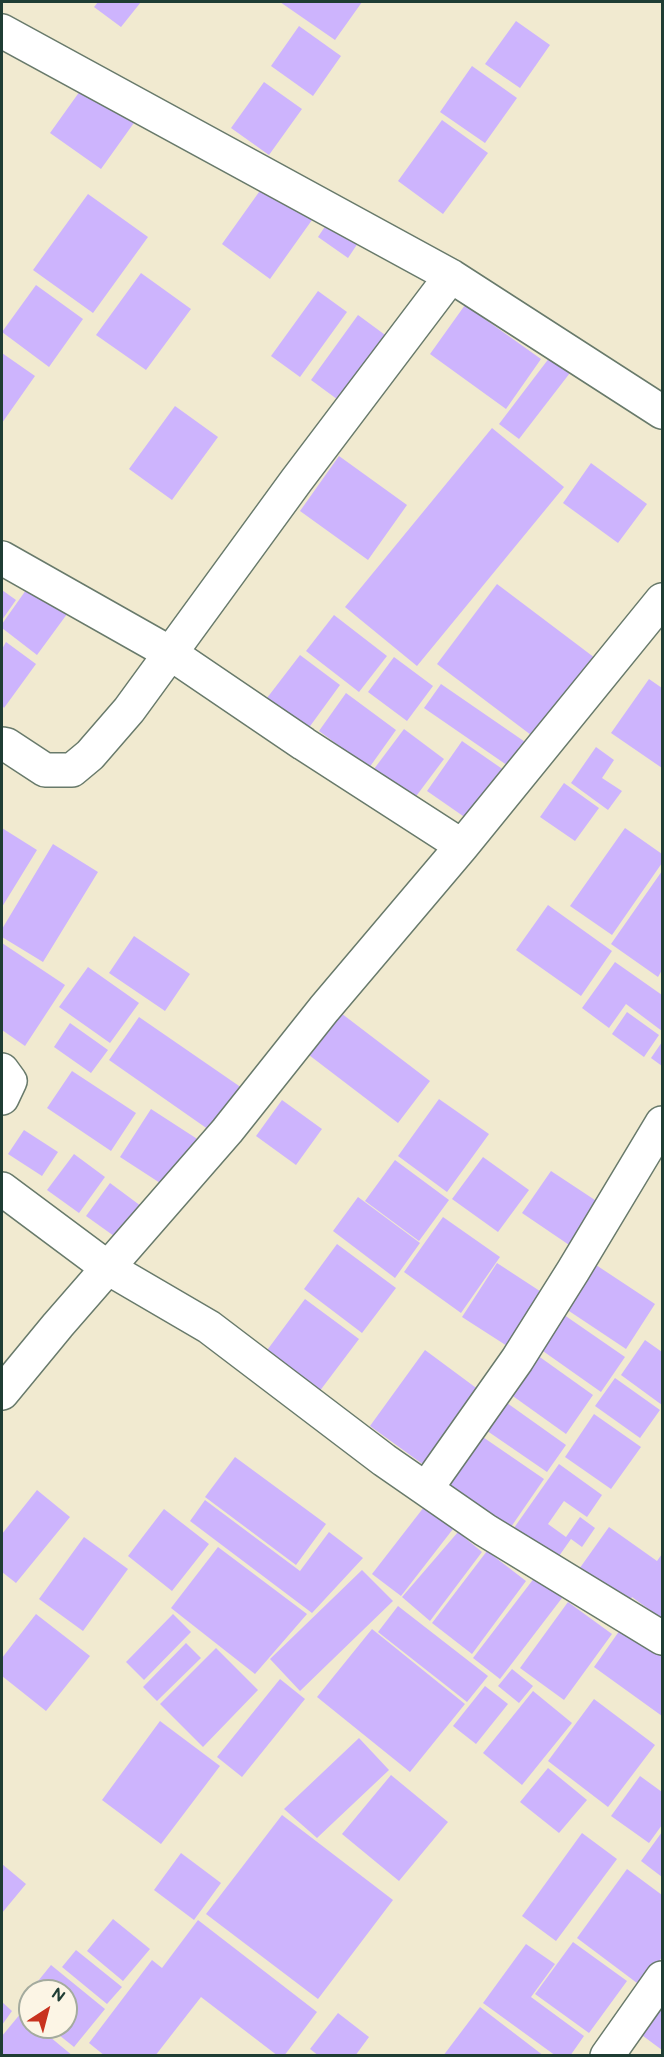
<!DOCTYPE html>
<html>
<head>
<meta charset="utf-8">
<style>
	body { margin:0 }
	#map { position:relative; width:664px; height:2057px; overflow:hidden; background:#f1ead0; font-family:"Balsamiq Sans",sans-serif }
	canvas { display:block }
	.frame { position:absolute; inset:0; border:3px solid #1f3d34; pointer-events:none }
	.north { position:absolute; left:18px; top:1979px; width:60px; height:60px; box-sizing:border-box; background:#fcf5e5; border:2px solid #a4ab9e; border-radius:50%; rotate:36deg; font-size:16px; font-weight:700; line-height:24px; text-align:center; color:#1f3d34 }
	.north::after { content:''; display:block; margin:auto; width:21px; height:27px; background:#c8321e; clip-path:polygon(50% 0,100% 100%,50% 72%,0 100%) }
</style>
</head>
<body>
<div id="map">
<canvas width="664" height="2057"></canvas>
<div class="frame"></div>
<div class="north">N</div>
</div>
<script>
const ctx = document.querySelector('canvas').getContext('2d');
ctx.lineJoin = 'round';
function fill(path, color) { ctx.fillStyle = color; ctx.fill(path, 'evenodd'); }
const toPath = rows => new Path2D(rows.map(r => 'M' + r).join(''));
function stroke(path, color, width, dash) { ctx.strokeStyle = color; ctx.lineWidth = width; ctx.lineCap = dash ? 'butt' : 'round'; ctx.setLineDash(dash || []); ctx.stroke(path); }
const building = toPath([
	[98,2,141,2,121,27,94,7],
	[280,2,362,2,335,40],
	[516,21,550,45,520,88,485,64],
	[299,26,341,56,313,96,271,66],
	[472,66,517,98,485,143,440,112],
	[264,82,302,109,269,155,231,128],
	[85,84,136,120,101,169,50,133],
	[442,120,488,153,443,214,398,181],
	[264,185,312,220,270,279,222,244],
	[88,194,148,237,93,313,33,270],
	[330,219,360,240,348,258,318,237],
	[141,273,191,309,146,370,96,335],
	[36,285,83,319,49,367,2,332],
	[318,291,347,312,300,377,271,356],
	[465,305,541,359,506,409,430,354],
	[358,315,392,340,345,405,311,380],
	[2,353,35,376,2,423],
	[553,353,573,369,519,439,499,424],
	[175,406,218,437,172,500,129,469],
	[492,428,564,487,417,666,345,607],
	[339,456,407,505,368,560,300,511],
	[591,463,647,504,618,543,563,503],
	[31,583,70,610,37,655,2,628,2,624],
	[497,584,595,658,535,738,437,664],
	[2,590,16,600,2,620],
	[334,615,387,656,359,692,306,651],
	[6,642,36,664,4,708,2,705,2,649],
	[300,655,340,685,308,729,267,698],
	[394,657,433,686,407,721,368,692],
	[649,679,662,688,662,768,611,733],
	[441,684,531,746,514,770,424,708],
	[346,693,396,730,369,768,319,731],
	[404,729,444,759,414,799,374,769],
	[462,741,511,775,476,825,427,791],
	[596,747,614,760,602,778,622,791,608,810,571,783],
	[564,783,599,808,575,841,540,817],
	[2,828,37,850,2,907],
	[625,828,662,854,662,863,612,935,570,906],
	[53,844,98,872,43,962,2,937,2,929],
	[662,871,662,970,658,977,611,944],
	[548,905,612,951,581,996,516,950],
	[134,936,190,974,165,1011,109,973],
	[2,943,65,985,25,1046,2,1030],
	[615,962,662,995,662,1031,626,1004,609,1028,582,1008],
	[88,967,139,1003,110,1043,59,1007],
	[337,1010,430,1081,398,1123,305,1052],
	[627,1012,659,1035,644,1057,612,1034],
	[139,1017,242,1088,212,1132,109,1060],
	[70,1023,108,1050,91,1073,54,1047],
	[662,1042,662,1066,651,1058],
	[72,1071,136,1113,111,1151,47,1108],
	[439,1099,489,1134,447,1192,398,1156],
	[282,1100,322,1129,296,1165,256,1136],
	[151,1109,205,1144,174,1192,120,1157],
	[24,1130,58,1152,42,1176,8,1154],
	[74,1154,105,1177,79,1213,47,1190],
	[483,1157,529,1190,498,1232,452,1199],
	[395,1160,449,1200,419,1241,365,1201],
	[551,1171,607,1208,578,1251,522,1213],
	[110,1183,145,1209,121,1241,86,1216],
	[358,1197,420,1243,395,1278,333,1231],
	[443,1217,500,1257,461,1313,404,1272],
	[337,1244,396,1288,362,1333,304,1289],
	[590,1261,655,1304,626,1349,560,1305],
	[497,1263,552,1299,518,1353,462,1317],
	[305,1299,359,1339,319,1392,265,1353],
	[557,1310,625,1357,601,1392,533,1344],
	[645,1340,662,1352,662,1405,621,1375],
	[425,1350,483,1393,428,1468,370,1426],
	[530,1350,593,1395,566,1434,503,1389],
	[615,1378,660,1410,640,1438,595,1406],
	[500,1398,566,1445,547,1472,480,1426],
	[594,1414,641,1447,611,1489,565,1457],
	[477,1433,544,1479,511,1527,444,1481],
	[235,1457,326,1524,296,1565,205,1497],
	[559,1464,602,1495,587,1517,564,1501,548,1524,566,1537,580,1517,595,1528,582,1547,571,1539,552,1566,509,1535],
	[37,1490,70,1517,16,1583,2,1572,2,1534],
	[205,1500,300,1571,329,1532,363,1558,312,1613,190,1521],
	[424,1507,453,1529,401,1596,372,1574],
	[164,1509,209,1544,172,1591,128,1556],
	[609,1527,657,1561,662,1554,662,1619,632,1597,626,1606,577,1572],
	[458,1532,482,1552,430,1621,402,1597],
	[84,1537,128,1569,83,1631,39,1599],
	[218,1547,307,1614,255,1674,171,1608],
	[487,1551,526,1581,472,1654,432,1623],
	[362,1570,393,1601,300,1691,270,1659],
	[535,1577,562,1598,500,1679,473,1658],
	[568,1602,612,1634,564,1700,520,1668],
	[398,1606,488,1676,467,1702,378,1632],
	[36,1614,90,1656,46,1711,2,1676,2,1658],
	[173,1614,191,1632,144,1680,126,1662],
	[627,1620,662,1646,662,1716,594,1667],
	[372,1629,465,1704,410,1772,317,1697],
	[186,1643,201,1658,157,1701,143,1687],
	[216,1648,258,1690,203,1747,160,1704],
	[512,1669,533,1686,519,1703,498,1686],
	[280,1679,305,1699,242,1777,217,1757],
	[485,1686,508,1704,476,1744,453,1726],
	[533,1691,572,1723,522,1785,483,1753],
	[594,1699,655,1745,608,1807,548,1761],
	[160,1721,220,1766,161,1844,102,1800],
	[359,1738,389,1770,317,1838,284,1809],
	[548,1768,587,1800,559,1833,520,1802],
	[391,1775,448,1822,399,1881,342,1834],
	[640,1776,662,1792,662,1825,649,1843,611,1816],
	[282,1815,393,1900,318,1999,206,1914],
	[662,1832,662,1877,641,1861],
	[582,1833,617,1859,556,1941,522,1916],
	[181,1853,221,1883,194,1920,154,1890],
	[2,1864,26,1884,2,1913],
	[627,1869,662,1895,662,1957,641,1986,577,1938],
	[113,1919,150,1949,123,1981,87,1951],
	[198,1920,317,2012,284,2056,278,2056,201,1997,155,2056,105,2056,89,2043,152,1960,162,1968],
	[573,1942,627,1981,589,2033,535,1994],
	[526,1944,555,1964,531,1997,584,2036,570,2056,556,2056,483,2003],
	[76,1950,122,1987,107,2004,62,1967],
	[51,1965,105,2009,74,2047,49,2027,66,2027,66,1991,30,1991],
	[30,1991,30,2012,20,2003],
	[662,2000,662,2050,639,2033],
	[2,2002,12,2011,2,2025],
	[480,2007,544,2056,443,2056],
	[21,2013,30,2020,30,2027,38,2027,73,2056,2,2056,2,2036],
	[338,2013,369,2037,355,2056,319,2056,310,2049]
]);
const street = toPath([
	[2,31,451,276,662,412],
	[2,558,170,653,304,744,462,846],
	[2,744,7,745,45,770,72,770,90,755,129,710,296,481,451,276],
	[2,1070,10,1081,2,1098],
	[2,1189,108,1268,209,1327,384,1460,485,1530,662,1638],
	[2,1393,58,1325,227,1131,324,1009,462,846,662,600],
	[426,1489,517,1360,573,1271,662,1123],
	[607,2056,662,1978]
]);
fill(building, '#cdb4fd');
stroke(street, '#687a6b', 36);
stroke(street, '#fff', 33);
</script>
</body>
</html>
